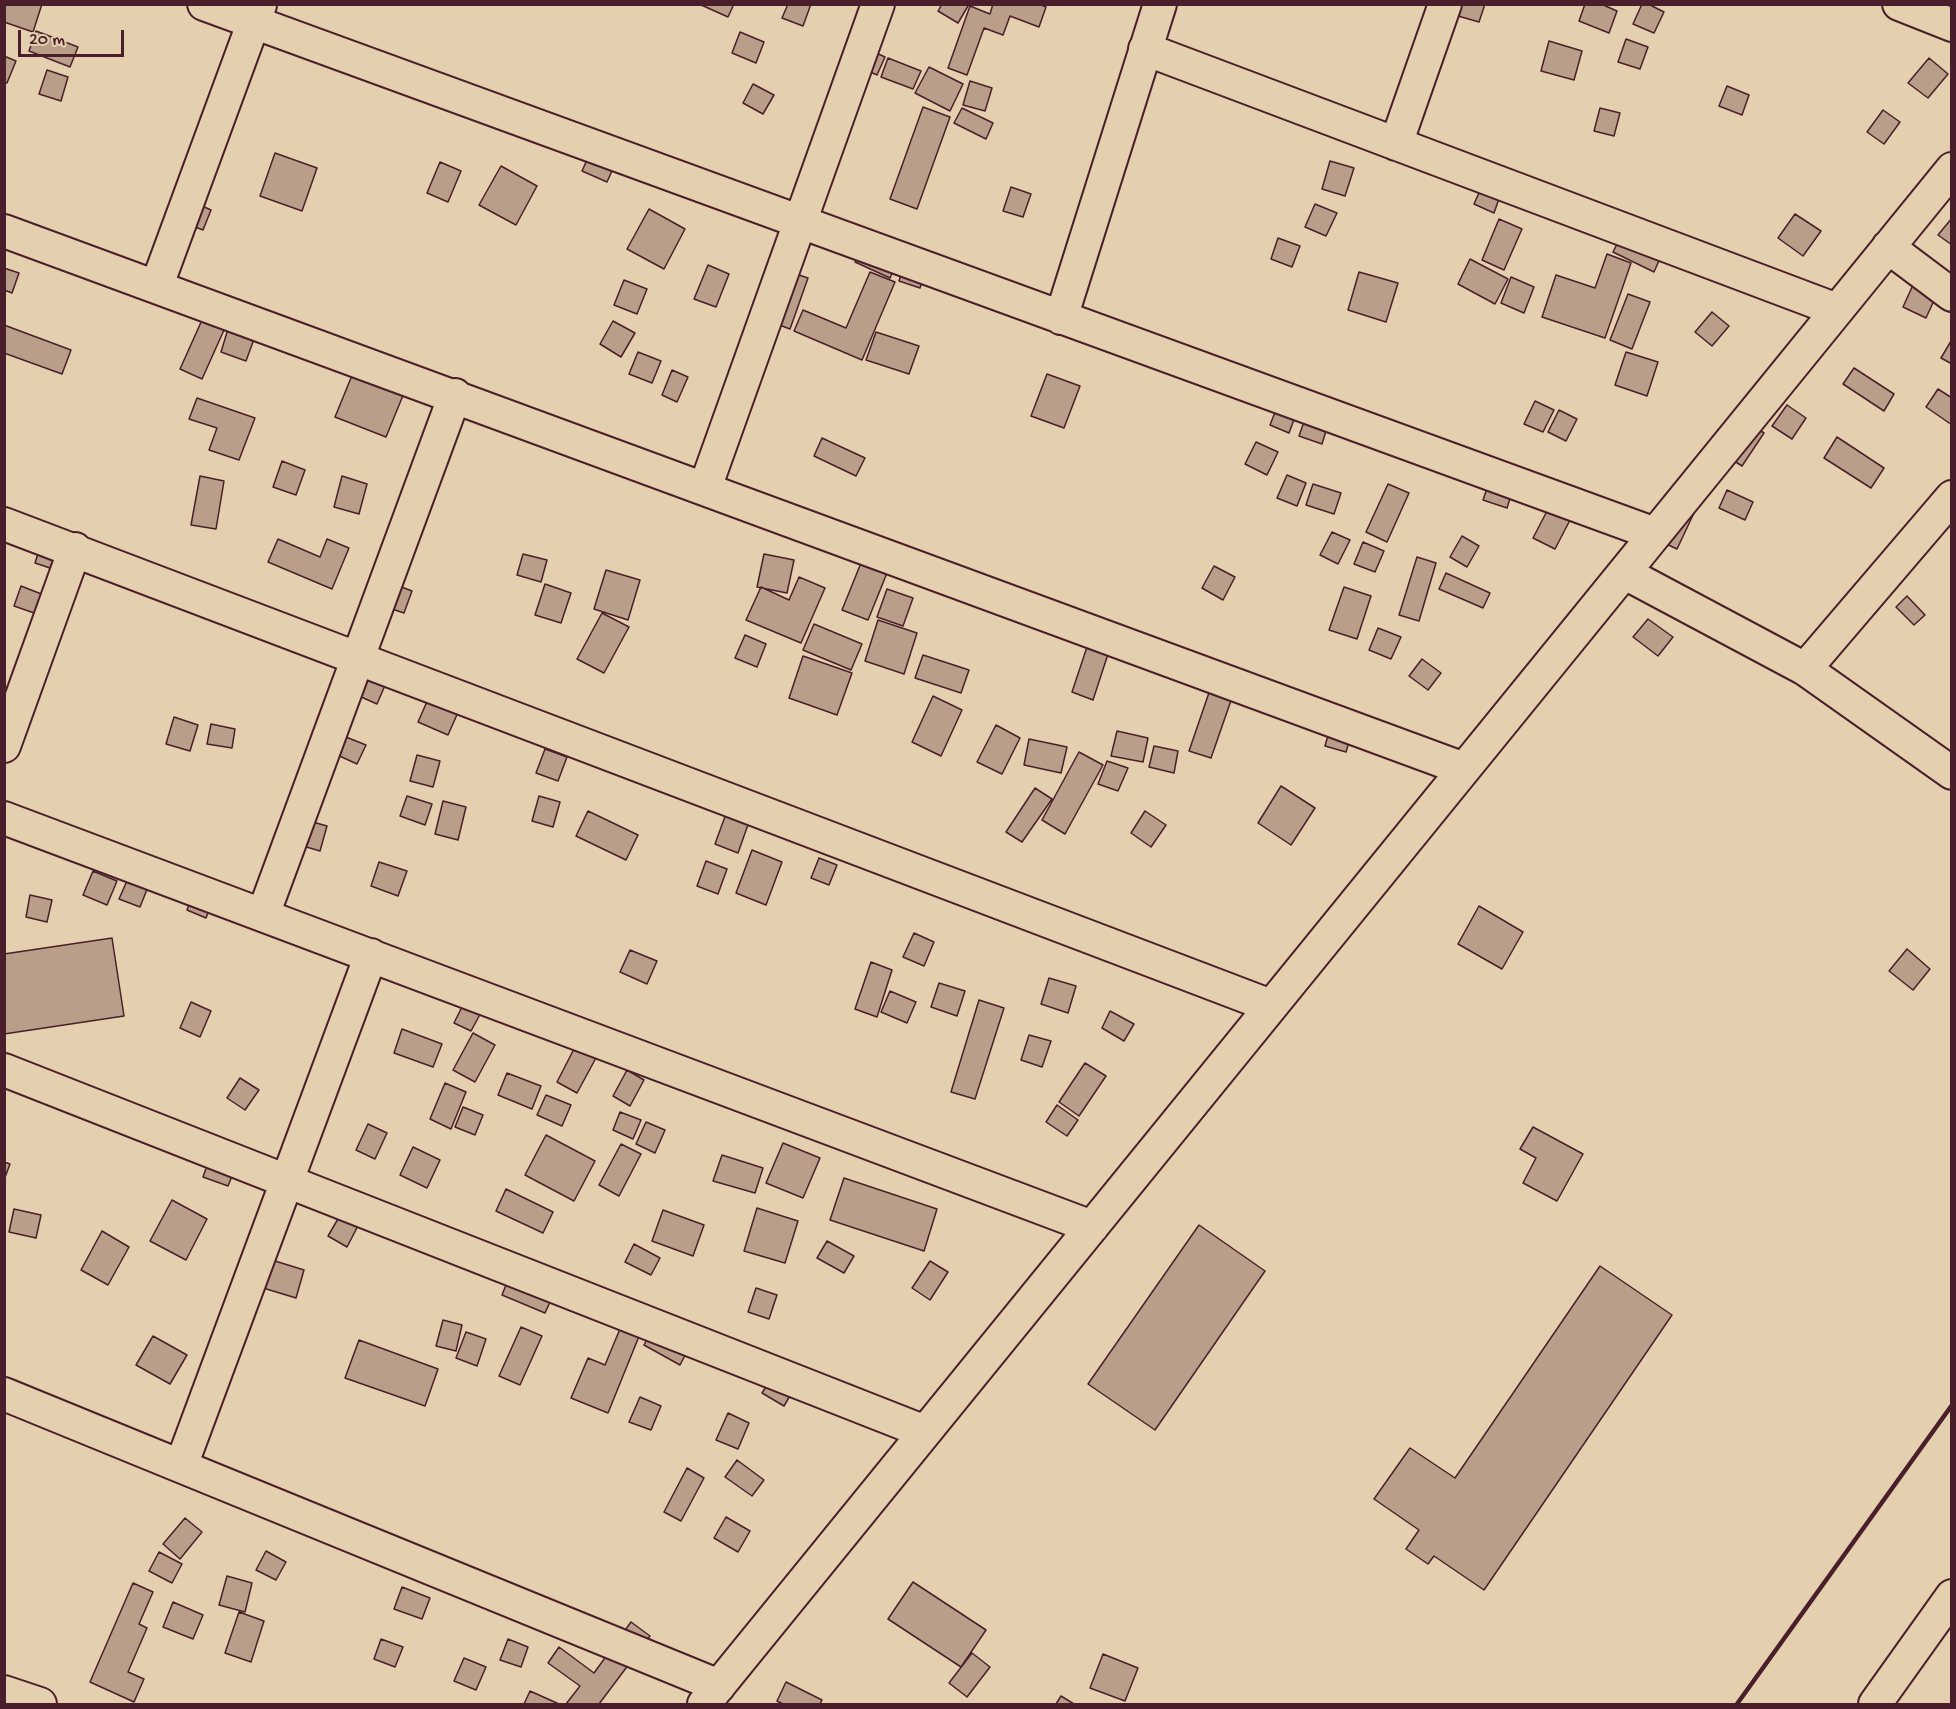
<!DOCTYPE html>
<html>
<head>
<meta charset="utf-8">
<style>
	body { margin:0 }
	#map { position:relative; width:1956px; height:1709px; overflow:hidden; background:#e4d0ae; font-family:"Gochi Hand",sans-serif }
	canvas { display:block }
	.frame { position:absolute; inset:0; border:6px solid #4a1f2b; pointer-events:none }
	.scale { position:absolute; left:18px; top:30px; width:106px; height:27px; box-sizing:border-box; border:3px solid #4a1f2b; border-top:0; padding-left:8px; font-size:18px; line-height:21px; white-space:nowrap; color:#4a1f2b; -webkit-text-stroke:4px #e4d0ae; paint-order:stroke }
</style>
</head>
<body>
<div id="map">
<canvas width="1956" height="1709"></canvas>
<div class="frame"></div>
<div class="scale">20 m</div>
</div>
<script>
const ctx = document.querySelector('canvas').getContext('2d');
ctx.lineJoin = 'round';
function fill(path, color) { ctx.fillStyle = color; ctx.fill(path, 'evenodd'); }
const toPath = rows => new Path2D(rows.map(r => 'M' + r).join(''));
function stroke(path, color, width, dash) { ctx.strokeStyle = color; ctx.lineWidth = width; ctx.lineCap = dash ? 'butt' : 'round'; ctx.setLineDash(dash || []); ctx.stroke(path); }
const building = toPath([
	[4,4,42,4,33,32,4,22,4,4],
	[699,4,734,4,728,17,699,4],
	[788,4,811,4,803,26,782,18,788,4],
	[942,4,966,4,968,6,958,23,938,11,942,4],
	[993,4,1039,4,1046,7,1039,27,1010,16,1003,35,984,28,967,75,948,68,970,6,990,14,993,4],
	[1461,4,1485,4,1479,22,1458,16,1461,4],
	[1585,4,1601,4,1617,11,1609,33,1579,21,1585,4],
	[1642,4,1648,4,1664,12,1654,33,1633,24,1642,4],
	[36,31,78,47,70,67,29,51,36,31],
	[740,32,764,42,756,63,732,53,740,32],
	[1626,39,1648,47,1640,69,1618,62,1626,39],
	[1549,41,1582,51,1574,80,1541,71,1549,41],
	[863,47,885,57,877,75,855,65,863,47],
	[4,56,16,61,7,83,4,82,4,56],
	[888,58,921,71,913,89,881,77,888,58],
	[1929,58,1948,74,1928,98,1908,83,1929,58],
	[929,67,963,84,950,111,915,93,929,67],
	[47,70,68,77,61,101,39,94,47,70],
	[970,81,992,88,985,111,963,105,970,81],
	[753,84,774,95,763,114,743,103,753,84],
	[1727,86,1749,95,1742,115,1719,106,1727,86],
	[923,107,950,117,917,209,890,199,923,107],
	[962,108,993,123,986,139,954,123,962,108],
	[1600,108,1620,113,1614,136,1594,131,1600,108],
	[1883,110,1900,122,1884,144,1867,132,1883,110],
	[591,151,616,162,607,182,582,171,591,151],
	[275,153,317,168,302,211,260,196,275,153],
	[1330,161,1354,168,1345,196,1322,189,1330,161],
	[440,162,461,171,448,202,427,193,440,162],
	[501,166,537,186,516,225,479,205,501,166],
	[1482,186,1501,193,1494,213,1474,204,1482,186],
	[1011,187,1031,194,1023,217,1003,211,1011,187],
	[191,201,211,210,203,230,182,222,191,201],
	[1315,204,1337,213,1326,236,1305,227,1315,204],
	[649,209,685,229,664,269,627,249,649,209],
	[1795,214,1821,231,1803,256,1778,238,1795,214],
	[1952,218,1952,245,1938,235,1952,218],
	[1499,219,1522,229,1504,270,1482,260,1499,219],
	[1622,234,1662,254,1654,272,1613,252,1622,234],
	[1278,238,1300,246,1292,267,1271,259,1278,238],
	[865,240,900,256,890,278,855,262,865,240],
	[1607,254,1631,263,1605,338,1542,317,1556,275,1595,288,1607,254],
	[906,259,927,266,920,288,899,281,906,259],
	[1470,259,1508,279,1495,304,1458,284,1470,259],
	[708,265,729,274,716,307,694,299,708,265],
	[4,268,19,273,12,293,4,290,4,268],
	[784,270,808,278,790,329,766,320,784,270],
	[870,272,895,282,862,360,794,331,803,310,846,328,870,272],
	[1359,272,1398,283,1386,322,1348,310,1359,272],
	[1511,277,1534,287,1524,313,1501,303,1511,277],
	[624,280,647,289,637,314,614,305,624,280],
	[1913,285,1936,296,1926,318,1903,307,1913,285],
	[1628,294,1650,302,1632,349,1610,340,1628,294],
	[1712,312,1729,326,1712,346,1695,332,1712,312],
	[202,320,224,330,202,379,180,369,202,320],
	[613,321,635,333,621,357,600,344,613,321],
	[4,325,71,350,62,374,4,353,4,325],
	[228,329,254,339,246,361,221,352,228,329],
	[876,332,919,346,909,374,866,360,876,332],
	[1951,341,1952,341,1952,364,1941,358,1951,341],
	[638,352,661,361,652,383,629,374,638,352],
	[1626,352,1658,362,1647,396,1615,385,1626,352],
	[1854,368,1894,394,1884,411,1843,384,1854,368],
	[672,370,688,377,677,402,662,395,672,370],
	[353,373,404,393,386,437,335,417,353,373],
	[1047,374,1080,386,1064,428,1031,416,1047,374],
	[1938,389,1952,398,1952,425,1926,407,1938,389],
	[197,398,255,418,239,460,209,450,217,428,189,419,197,398],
	[1535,401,1554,410,1543,432,1524,424,1535,401],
	[1279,402,1298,409,1289,433,1270,425,1279,402],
	[1787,405,1806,418,1792,439,1772,426,1787,405],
	[1559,410,1577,419,1566,441,1548,432,1559,410],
	[1307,413,1329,421,1322,444,1299,436,1307,413],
	[1747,422,1764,433,1742,466,1725,455,1747,422],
	[1837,437,1884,468,1871,488,1824,458,1837,437],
	[822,438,865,458,856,476,814,456,822,438],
	[1256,442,1278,452,1267,475,1245,464,1256,442],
	[282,461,305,470,296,495,273,487,282,461],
	[1492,474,1515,482,1507,508,1483,500,1492,474],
	[1287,475,1306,483,1297,506,1277,498,1287,475],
	[200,476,224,481,216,529,191,525,200,476],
	[342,476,367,484,359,514,334,507,342,476],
	[1313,484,1341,493,1334,514,1306,505,1313,484],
	[1388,484,1409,493,1387,542,1366,532,1388,484],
	[1560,486,1582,497,1555,549,1533,538,1560,486],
	[1727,490,1753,502,1745,520,1719,508,1727,490],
	[1670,502,1694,513,1677,549,1653,538,1670,502],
	[1332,532,1350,540,1338,564,1320,555,1332,532],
	[1462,536,1479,546,1467,567,1450,557,1462,536],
	[278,539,320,557,327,539,349,548,332,589,268,562,278,539],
	[42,541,66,549,59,571,35,563,42,541],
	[1363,542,1384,551,1375,572,1354,564,1363,542],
	[523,554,547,560,541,582,517,575,523,554],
	[764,554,794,560,787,593,757,587,764,554],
	[1417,557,1436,563,1419,621,1399,615,1417,557],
	[863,558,889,568,868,620,842,610,863,558],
	[1214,566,1235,577,1223,600,1202,588,1214,566],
	[606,570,640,580,628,620,594,609,606,570],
	[1446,573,1490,593,1483,608,1439,589,1446,573],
	[799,577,825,588,801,643,746,620,761,587,789,600,799,577],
	[391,583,412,591,404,613,383,606,391,583],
	[545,584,571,593,561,623,535,615,545,584],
	[21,586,44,595,37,614,14,606,21,586],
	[1344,587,1371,596,1357,639,1329,630,1344,587],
	[887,589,913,598,903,626,877,617,887,589],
	[1907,596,1925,615,1914,625,1896,607,1907,596],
	[602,613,629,627,604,673,577,659,602,613],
	[1648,619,1673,637,1658,656,1633,637,1648,619],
	[878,620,917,633,904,674,865,661,878,620],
	[814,624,862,644,851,670,803,650,814,624],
	[1378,628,1401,637,1391,659,1369,650,1378,628],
	[745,635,766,644,757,667,735,658,745,635],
	[1089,641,1110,648,1093,700,1072,692,1089,641],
	[923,655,969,670,961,693,915,678,923,655],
	[803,656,852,673,837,715,789,698,803,656],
	[1422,659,1441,673,1428,690,1409,676,1422,659],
	[359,672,386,683,377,704,350,692,359,672],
	[1213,681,1235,689,1211,758,1189,751,1213,681],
	[933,696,962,710,941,756,912,742,933,696],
	[429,697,459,710,448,735,418,722,429,697],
	[174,717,198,725,190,751,166,744,174,717],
	[1333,718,1354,725,1346,752,1325,746,1333,718],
	[211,724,235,729,232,748,207,744,211,724],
	[996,725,1020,738,1002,774,977,762,996,725],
	[1117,731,1148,738,1143,762,1111,756,1117,731],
	[341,735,366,745,357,764,333,753,341,735],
	[1029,739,1067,747,1061,773,1024,765,1029,739],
	[1154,746,1178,751,1174,773,1149,767,1154,746],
	[545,749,567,757,558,781,536,773,545,749],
	[1079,752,1103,765,1065,834,1042,820,1079,752],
	[417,755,440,761,433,787,410,781,417,755],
	[1107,761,1128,768,1118,791,1098,784,1107,761],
	[1281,786,1315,808,1291,845,1258,823,1281,786],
	[1035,788,1052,799,1022,842,1006,832,1035,788],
	[407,796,432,804,425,825,400,816,407,796],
	[539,796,560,802,553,827,532,821,539,796],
	[443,801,466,807,458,840,435,834,443,801],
	[588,811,638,835,626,860,576,836,588,811],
	[727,811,750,819,738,853,715,844,727,811],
	[1145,811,1166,825,1151,847,1131,833,1145,811],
	[309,821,327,826,320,851,303,846,309,821],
	[752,850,782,862,766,905,736,893,752,850],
	[819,858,837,865,829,885,811,878,819,858],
	[706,861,727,869,718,894,697,886,706,861],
	[379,862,407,871,398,896,371,886,379,862],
	[93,871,117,881,107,905,83,895,93,871],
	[130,874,150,882,140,907,119,899,130,874],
	[194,891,214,898,206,918,187,910,194,891],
	[30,895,52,900,47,922,26,917,30,895],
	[1479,906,1523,932,1502,969,1458,944,1479,906],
	[914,933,934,942,924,966,903,957,914,933],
	[112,938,124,1016,4,1034,4,954,112,938],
	[1907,949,1930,969,1913,990,1889,971,1907,949],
	[630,950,657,961,647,984,620,972,630,950],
	[871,962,892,970,877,1017,855,1009,871,962],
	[1049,978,1076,986,1068,1013,1041,1004,1049,978],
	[939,983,965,991,957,1016,931,1007,939,983],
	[890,991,916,1002,907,1023,881,1012,890,991],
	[466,999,484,1007,471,1031,454,1023,466,999],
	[979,1000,1004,1008,975,1099,951,1092,979,1000],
	[191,1002,211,1011,200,1037,180,1028,191,1002],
	[1110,1011,1134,1024,1124,1041,1102,1028,1110,1011],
	[402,1029,442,1044,433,1067,394,1053,402,1029],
	[473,1033,495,1045,475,1082,453,1070,473,1033],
	[1029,1035,1051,1041,1042,1067,1021,1060,1029,1035],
	[576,1045,597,1056,577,1093,557,1082,576,1045],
	[1085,1063,1106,1076,1079,1116,1059,1102,1085,1063],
	[627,1070,644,1080,630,1106,613,1096,627,1070],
	[507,1073,541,1086,532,1109,498,1095,507,1073],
	[240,1078,259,1090,245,1110,227,1098,240,1078],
	[445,1083,466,1092,451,1129,430,1119,445,1083],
	[546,1095,571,1105,562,1126,537,1115,546,1095],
	[1057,1105,1078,1120,1067,1136,1046,1122,1057,1105],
	[463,1107,483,1115,475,1135,455,1127,463,1107],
	[620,1112,641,1120,633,1139,613,1130,620,1112],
	[646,1122,665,1130,655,1153,636,1144,646,1122],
	[368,1124,387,1133,375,1159,356,1150,368,1124],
	[1533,1127,1583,1154,1557,1201,1523,1183,1536,1158,1520,1149,1533,1127],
	[546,1135,595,1161,574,1201,525,1175,546,1135],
	[783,1143,820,1158,803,1198,766,1183,783,1143],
	[621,1144,641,1154,619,1196,599,1185,621,1144],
	[413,1147,440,1160,427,1188,400,1175,413,1147],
	[722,1155,763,1168,755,1193,713,1181,722,1155],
	[210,1157,236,1166,228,1186,203,1177,210,1157],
	[4,1162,10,1164,4,1180,4,1162],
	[844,1178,937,1209,924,1251,830,1220,844,1178],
	[506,1189,553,1212,543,1233,496,1211,506,1189],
	[172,1200,207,1219,186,1260,150,1241,172,1200],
	[757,1208,798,1221,785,1263,744,1251,757,1208],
	[14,1209,41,1215,36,1238,9,1232,14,1209],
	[663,1210,704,1225,693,1256,652,1241,663,1210],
	[342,1212,360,1222,347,1247,328,1236,342,1212],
	[1199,1225,1265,1271,1155,1430,1088,1384,1199,1225],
	[102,1231,129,1247,108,1285,81,1270,102,1231],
	[827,1241,854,1256,844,1273,817,1258,827,1241],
	[634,1244,660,1258,651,1275,625,1262,634,1244],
	[259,1256,304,1270,296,1298,250,1284,259,1256],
	[930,1261,948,1272,930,1300,912,1288,930,1261],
	[1600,1266,1672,1315,1484,1590,1434,1556,1428,1564,1406,1549,1419,1530,1374,1499,1410,1448,1455,1478,1600,1266],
	[512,1270,556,1289,545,1313,502,1295,512,1270],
	[756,1288,777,1295,769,1319,748,1312,756,1288],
	[627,1312,646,1319,608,1413,571,1398,588,1358,605,1365,627,1312],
	[443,1320,462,1325,456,1351,436,1346,443,1320],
	[657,1321,693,1340,680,1365,644,1345,657,1321],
	[521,1327,542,1336,520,1385,499,1376,521,1327],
	[466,1332,486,1339,477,1366,456,1358,466,1332],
	[153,1336,187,1355,170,1384,136,1365,153,1336],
	[359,1340,438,1369,425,1406,345,1378,359,1340],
	[774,1374,795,1387,784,1406,762,1393,774,1374],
	[640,1397,661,1406,651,1430,629,1422,640,1397],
	[728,1413,749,1423,738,1449,716,1440,728,1413],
	[737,1460,764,1480,752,1496,725,1477,737,1460],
	[687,1468,704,1478,681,1521,664,1512,687,1468],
	[726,1517,750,1531,738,1552,714,1538,726,1517],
	[185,1518,202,1532,180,1559,163,1544,185,1518],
	[266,1551,286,1562,276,1580,256,1570,266,1551],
	[159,1552,182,1564,172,1583,149,1571,159,1552],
	[227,1576,252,1583,245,1612,219,1605,227,1576],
	[913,1582,986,1630,961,1667,888,1619,913,1582],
	[133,1583,153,1592,139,1624,147,1628,128,1672,144,1679,134,1702,90,1682,133,1583],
	[402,1587,430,1598,422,1619,394,1609,402,1587],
	[173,1602,203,1615,193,1639,163,1627,173,1602],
	[239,1612,264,1621,251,1662,225,1653,239,1612],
	[631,1622,650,1636,599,1704,566,1704,580,1686,548,1663,559,1647,594,1673,631,1622],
	[381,1639,403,1647,395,1667,374,1659,381,1639],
	[508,1639,528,1647,521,1667,500,1660,508,1639],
	[972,1653,990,1667,967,1697,949,1683,972,1653],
	[1103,1654,1138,1668,1125,1701,1090,1688,1103,1654],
	[464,1658,486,1667,476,1690,454,1681,464,1658],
	[786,1682,822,1700,820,1704,783,1704,777,1701,786,1682],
	[530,1691,559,1704,524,1704,530,1691],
	[1061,1696,1074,1704,1056,1704,1061,1696]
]);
const minor = toPath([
	[204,4,1655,534],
	[1899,4,1952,25],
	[1145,49,1837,310],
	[1396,144,1445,4],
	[4,231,1464,769],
	[1888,247,1952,295],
	[157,285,260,5],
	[1061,318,1160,4],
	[705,488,878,4],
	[4,524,1271,1006],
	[1625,573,1805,669,1952,773],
	[1805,669,1952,497],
	[4,746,75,549],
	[4,818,1092,1227],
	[263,915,455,395],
	[4,1070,925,1432],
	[4,1394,719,1686],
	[181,1466,371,955],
	[4,1692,40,1704],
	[704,1704,1952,169],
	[1875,1704,1952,1596]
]);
const rail = toPath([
	[1737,1704,1952,1405]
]);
fill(building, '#b99f8a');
stroke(building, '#4a1f2b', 1.5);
stroke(minor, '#4a1f2b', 36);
stroke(minor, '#e4d0ae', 32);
stroke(rail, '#4a1f2b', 4.5);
</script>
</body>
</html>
